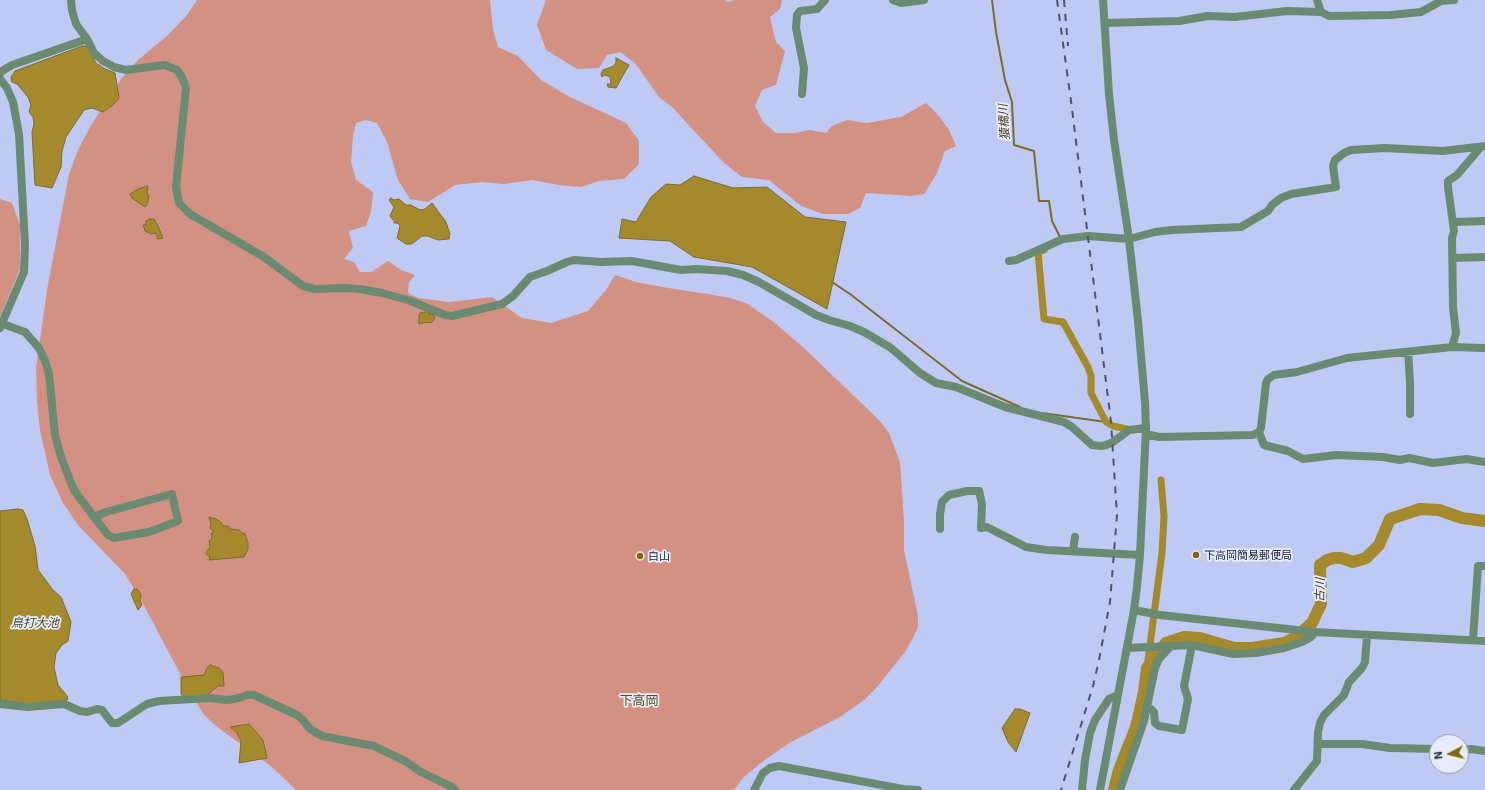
<!DOCTYPE html>
<html>
<head>
<meta charset="utf-8">
<style>
	body { margin:0 }
	#map { position:relative; width:1485px; height:790px; overflow:hidden; background:#becaf3; font-family:"Exo 2",sans-serif }
	canvas { display:block }
	.north { position:absolute; left:1429px; top:734px; width:40px; height:40px; box-sizing:border-box; background:#e7ecfd; border:1px solid #979bab; border-radius:50%; rotate:263deg; font-size:11px; font-weight:700; line-height:16px; text-align:center; color:#1e2231 }
	.north::after { content:''; display:block; margin:auto; width:14px; height:18px; background:#806700; clip-path:polygon(50% 0,100% 100%,50% 72%,0 100%) }
</style>
</head>
<body>
<div id="map">
<canvas width="1485" height="790"></canvas>
<div class="north">N</div>
</div>
<script>
const ctx = document.querySelector('canvas').getContext('2d');
ctx.lineJoin = 'round';
function fill(path, color) { ctx.fillStyle = color; ctx.fill(path, 'evenodd'); }
const toPath = rows => new Path2D(rows.map(r => 'M' + r).join(''));
function stroke(path, color, width, dash) { ctx.strokeStyle = color; ctx.lineWidth = width; ctx.lineCap = dash ? 'butt' : 'round'; ctx.setLineDash(dash || []); ctx.stroke(path); }
function label(font, color, halo, rows, align = 'center') {
  ctx.font = font + ' "Exo 2","Noto Sans JP",sans-serif'; ctx.lineWidth = 3.5; ctx.setLineDash([]); ctx.textBaseline = 'middle'; ctx.strokeStyle = halo; ctx.fillStyle = color; for (const [text, x, y, turn = 0] of rows) {
    ctx.save(); ctx.translate(x, y); ctx.rotate((+turn || 0) * Math.PI / 180); ctx.textAlign = isNaN(turn) ? turn : align; if (halo) ctx.strokeText(text, 0, 0); ctx.fillText(text, 0, 0); ctx.restore();
  }
}
const green = toPath([
	[197,0,490,0,493,30,498,47,518,56,541,80,568,96,626,123,639,141,639,164,624,179,599,181,581,187,558,185,533,180,503,184,482,182,455,185,428,202,410,199,398,180,387,142,377,123,366,120,356,123,353,135,351,162,356,180,373,192,371,212,366,226,349,231,353,248,344,259,354,262,360,272,371,272,388,261,401,270,415,275,409,282,408,293,418,298,449,302,492,297,522,318,551,323,588,311,606,290,615,275,636,282,662,287,714,295,730,298,746,303,775,323,805,349,879,420,889,433,900,462,904,520,904,550,918,616,918,626,915,634,905,652,877,687,864,700,840,717,789,743,762,762,744,777,734,790,296,790,272,767,216,726,204,715,192,696,141,600,125,574,78,525,63,503,50,475,40,430,37,402,36,368,47,290,69,174,78,150,90,127,121,79,138,60,168,35,187,15],
	[546,0,725,0,728,2,735,0,782,0,780,9,770,17,776,42,785,51,776,85,762,90,755,106,763,122,776,133,795,133,810,130,826,133,832,126,847,120,867,123,901,117,926,103,939,116,949,130,956,146,945,151,937,173,924,194,911,196,866,193,860,208,848,214,823,214,801,206,769,180,742,177,724,163,672,107,659,97,635,63,620,52,607,55,599,68,577,69,546,50,537,25],
	[0,199,12,203,20,225,20,269,0,317]
]);
const water = toPath([
	[82,46,87,46,96,63,105,69,115,73,119,98,112,106,103,112,92,108,84,110,66,137,62,151,61,167,52,188,35,185,32,132,34,124,33,117,29,112,31,105,28,97,17,84,12,82,11,77,15,71,82,46],
	[616,58,629,65,616,88,608,87,607,84,611,84,610,77,608,76,604,75,602,77,601,74,603,70,614,66,616,62,616,58],
	[694,176,733,188,767,187,805,217,846,222,827,309,752,267,694,257,670,241,619,238,622,219,636,222,651,197,666,184,680,185,694,176],
	[148,186,147,193,149,196,147,205,145,207,132,198,130,194,138,189,148,186],
	[391,198,394,200,399,199,406,205,411,205,420,210,425,209,432,203,446,222,450,234,449,239,438,240,428,236,422,236,412,244,406,244,397,238,400,226,398,223,394,223,394,221,390,216,394,207,389,200,391,198],
	[150,219,154,219,158,226,163,238,157,239,157,235,155,233,152,234,145,231,143,225,146,225,146,221,150,219],
	[428,308,429,314,433,314,435,317,434,320,431,323,427,322,419,324,419,315,421,312,424,313,428,308],
	[18,509,23,510,27,519,35,546,38,570,53,590,61,597,71,622,68,641,62,645,56,653,54,667,58,685,68,697,67,700,28,704,0,700,0,511,18,509],
	[209,517,216,519,221,522,223,526,228,526,230,529,239,530,242,533,245,534,248,543,248,549,244,557,209,560,210,557,206,554,207,551,210,547,209,541,212,538,211,534,214,532,210,528,211,524,209,517],
	[134,589,137,589,141,594,140,600,142,605,138,610,131,594,134,589],
	[210,665,219,668,223,672,224,686,218,686,207,695,184,697,181,694,181,677,204,675,207,668,210,665],
	[1015,709,1020,709,1030,713,1016,752,1008,742,1002,728,1015,709],
	[249,724,263,740,267,758,239,763,241,741,237,733,230,727,249,724]
]);
const stream = toPath([
	[992,0,996,32,1005,80,1012,102,1014,145,1034,151,1039,201,1049,201,1052,221,1060,237],
	[832,282,850,294,962,381,1020,407],
	[1042,413,1106,422]
]);
const canal = toPath([
	[1044,250,1038,252,1044,319,1063,322,1088,367,1091,376,1091,393,1106,422,1113,426,1127,429],
	[1147,668,1162,553,1164,516,1161,480]
]);
const river = toPath([
	[1114,790,1119,770,1136,727,1144,692,1147,668,1166,643,1184,637,1200,638,1234,648,1252,648,1284,643,1296,637,1312,623,1321,604,1320,565,1327,560,1334,558,1341,558,1353,562,1366,558,1379,545,1390,519,1420,509,1439,510,1462,518,1485,521]
]);
const minor = toPath([
	[71,0,72,10,76,24,87,39],
	[893,0,901,3,924,0],
	[1317,0,1321,12],
	[1105,23,1179,21,1208,16,1235,17,1287,11,1321,12,1329,16,1391,15,1421,12,1441,1,1454,0],
	[0,74,2,71,12,65,87,39,94,53,103,61,114,67,126,70,165,65,177,70,182,77,186,88,176,187,179,203,190,214,264,257,303,286,315,289,344,288,360,289,382,293,408,300,445,315,452,316,502,304,513,296,530,277,547,271,567,262,574,260,601,262,632,261,681,270,696,269,727,271,743,275,759,282,816,315,829,320,850,326,864,332,891,348,920,373,936,383,956,387,1005,407,1064,422,1072,427,1092,445,1101,446,1106,445,1113,442,1129,430,1146,428],
	[0,79,7,88,13,102,19,134,25,245,24,272,0,328],
	[802,94,804,68,796,28,797,15,800,11,817,9,825,0],
	[1454,222,1485,221],
	[1453,258,1485,257],
	[1009,261,1016,260,1063,239,1088,236,1129,239,1155,232,1172,230,1241,227,1268,211,1272,205,1281,198,1291,194,1336,187,1333,166,1335,160,1344,153,1351,150,1385,148,1443,151,1485,146],
	[3,324,25,332,39,348,45,361,49,374,55,435,61,457,73,488,79,497,94,517,108,535,114,538,149,532,178,521,172,494,106,512,94,517],
	[1452,347,1456,333,1453,307,1452,238,1454,231,1448,187,1448,181,1457,175,1480,148],
	[1408,352,1410,382,1410,414],
	[1259,432,1264,445,1288,451,1303,459,1336,455,1383,457,1400,460,1409,458,1433,463,1466,459,1485,462],
	[1146,434,1159,437,1253,435,1259,432,1261,428,1266,383,1268,379,1274,375,1297,372,1347,358,1452,347,1485,348],
	[940,529,940,514,942,502,949,495,967,491,979,491,982,504,981,528,987,527,1026,547,1047,550,1140,555],
	[1073,551,1075,537],
	[1134,610,1160,615,1315,632,1485,641],
	[1473,640,1478,566,1485,566],
	[1127,648,1192,645,1233,654,1256,653,1284,648,1302,642,1311,637,1315,632],
	[0,704,27,707,64,704,80,711,87,712,97,709,102,710,112,723,118,723,147,704,159,701,210,698,227,700,235,699,248,695,254,695,297,715,303,720,310,729,322,736,374,746,405,761,421,772,452,787,455,790],
	[1147,705,1154,712,1155,723,1159,726,1182,730,1188,699,1184,686,1192,645],
	[1318,744,1362,744,1390,748,1437,749],
	[1461,750,1471,749,1485,751],
	[754,790,763,773,770,768,779,766,903,789,918,790],
	[1082,790,1085,760,1090,733,1095,720,1109,699,1118,695],
	[1100,790,1134,610,1137,587,1140,555,1146,428,1145,402,1138,321,1129,239,1114,140,1109,94,1103,0],
	[1120,790,1144,721,1155,668,1159,659,1170,647],
	[1294,790,1317,761,1318,732,1320,723,1324,715,1344,695,1349,682,1362,668,1365,662,1367,635]
]);
const rail = toPath([
	[1057,0,1071,101,1111,422,1117,515,1110,602,1099,660,1093,686,1061,790],
	[1064,0,1068,46]
]);
const markers = [
	[1196,555,4,"#806700"],
	[640,556,4,"#806700"]
];
const poiNames = [
	["下高岡簡易郵便局",1204,555],
	["白山",648,556]
];
const waterNames = [
	["猿橋川",1004,122,-94],
	["古川",1320,590,-89],
	["鳥打大池",35,623]
];
const quarterNames = [
	["下高岡",639,701]
];
fill(green, '#d39184');
fill(water, '#a58a2d');
stroke(water, '#7c6b2e', 1);
stroke(stream, '#7c6b2e', 2);
stroke(canal, '#a58a2d', 7);
stroke(river, '#a58a2d', 12);
stroke(minor, '#6a8a72', 8);
stroke(rail, '#4e546b', 2, [7, 7]);
for (const [x, y, r, color] of markers) { const dot = new Path2D(); dot.arc(x, y, r, 0, 2 * Math.PI); ctx.fillStyle = color; ctx.fill(dot); stroke(dot, '#e7ecfd', 1.5); }
label('11px', '#1e2231', '#e7ecfd', poiNames, 'left');
label('italic 12px', '#4b3f19', '#e7ecfd', waterNames);
label('13px', '#5d4c0e', '#e7ecfd', quarterNames);
</script>
</body>
</html>
